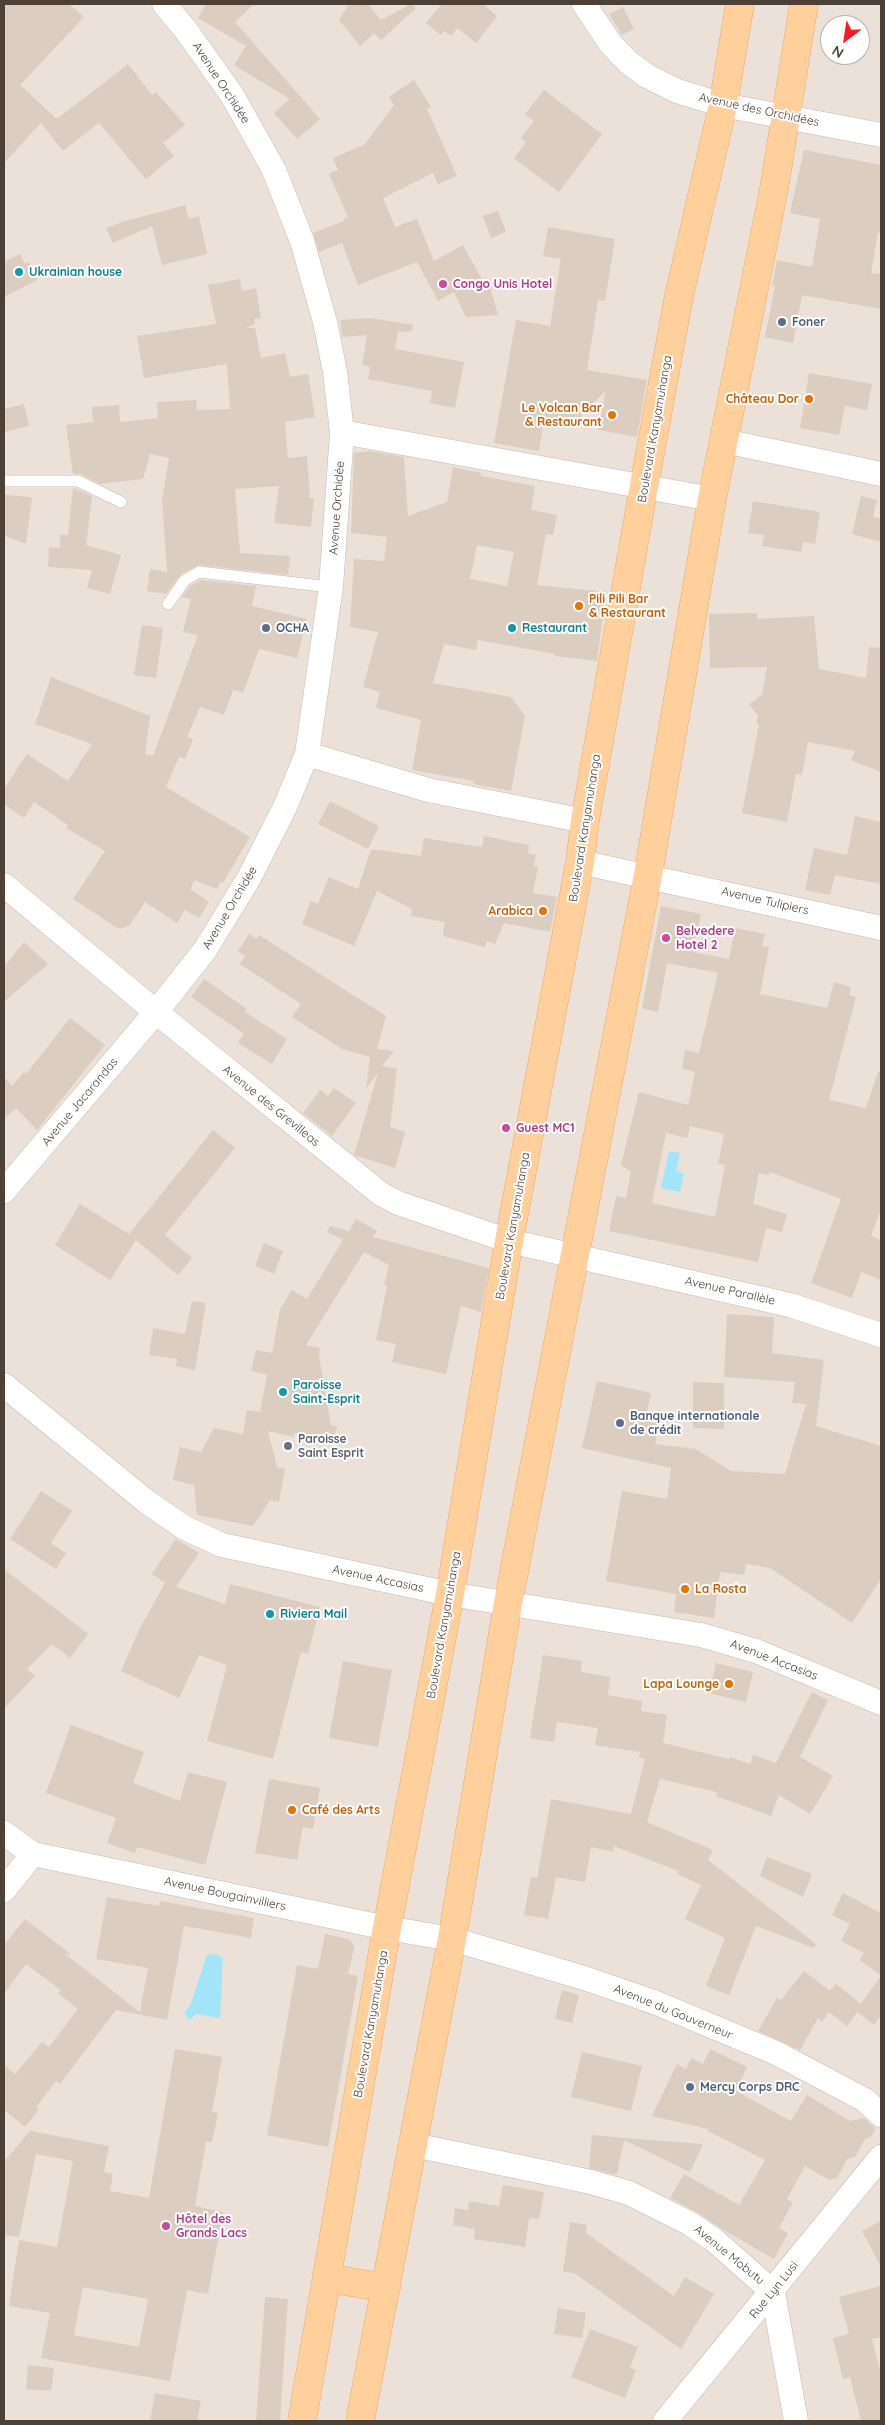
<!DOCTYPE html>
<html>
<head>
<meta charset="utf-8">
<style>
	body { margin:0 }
	#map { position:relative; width:885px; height:2425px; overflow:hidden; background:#f6f0ea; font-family:Quicksand,sans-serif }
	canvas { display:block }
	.frame { position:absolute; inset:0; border:5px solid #4c4037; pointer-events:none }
	.north { position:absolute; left:820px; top:15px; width:50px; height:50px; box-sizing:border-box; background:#fff; border:1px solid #b7b3af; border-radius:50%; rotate:211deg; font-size:14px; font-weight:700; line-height:20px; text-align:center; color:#4c4037 }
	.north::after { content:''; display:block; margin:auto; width:18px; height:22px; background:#ff1921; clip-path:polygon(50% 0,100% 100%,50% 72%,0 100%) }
</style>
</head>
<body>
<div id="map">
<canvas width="885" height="2425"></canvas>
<div class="frame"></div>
<div class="north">N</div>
</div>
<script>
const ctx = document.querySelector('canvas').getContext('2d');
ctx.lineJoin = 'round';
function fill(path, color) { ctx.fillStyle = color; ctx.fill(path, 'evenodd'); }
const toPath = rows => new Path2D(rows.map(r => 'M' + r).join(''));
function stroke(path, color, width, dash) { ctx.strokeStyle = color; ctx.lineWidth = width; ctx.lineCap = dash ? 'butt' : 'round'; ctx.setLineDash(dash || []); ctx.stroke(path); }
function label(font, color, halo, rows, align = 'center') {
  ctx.font = font + ' Quicksand,sans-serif'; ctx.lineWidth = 4; ctx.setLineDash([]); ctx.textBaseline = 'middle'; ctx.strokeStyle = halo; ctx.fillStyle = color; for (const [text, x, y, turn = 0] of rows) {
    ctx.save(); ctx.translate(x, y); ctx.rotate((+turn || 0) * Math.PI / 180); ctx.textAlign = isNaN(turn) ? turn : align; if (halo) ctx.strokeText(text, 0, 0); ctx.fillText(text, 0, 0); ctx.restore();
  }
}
const residential = toPath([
	[4,4,881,4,881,2421,4,2421],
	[830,25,860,25,860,55,830,55]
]);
const water = toPath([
	[669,1151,680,1153,676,1171,684,1173,680,1192,661,1188],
	[215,1954,223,1958,220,2018,196,2014,190,2020,184,2013,190,2006,207,1955]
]);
const building = toPath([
	[4,4,69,4,84,17,20,85,57,119,128,64,152,95,156,92,185,125,163,143,174,156,146,179,99,123,63,151,41,123,4,163],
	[206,4,254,4,235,22,320,119,297,139,274,113,290,99,234,65,246,46,198,18],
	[349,4,368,4,381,20,411,4,416,8,381,40,374,33,360,46,339,20],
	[442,4,483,4,497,16,476,43,457,28,451,36,444,31,441,35,426,23],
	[623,7,634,29,622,35,609,14],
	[414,80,431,107,427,109,457,176,438,184,433,173,383,198,395,227,417,219,434,261,463,245,487,289,490,287,498,315,466,317,454,292,438,301,417,262,358,285,342,243,319,252,313,233,344,221,343,219,348,217,329,174,338,170,333,158,364,145,394,105,389,97],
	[544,90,602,134,559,192,514,158,526,142,521,138,534,121,525,114],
	[804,150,881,165,881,233,878,232,871,273,881,274,881,309,802,295,793,343,765,337,775,286,772,286,777,260,812,267,820,219,790,213],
	[185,205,189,219,199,216,207,254,162,265,152,226,113,243,106,228,122,222],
	[498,211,506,232,491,238,483,216],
	[548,227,615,239,605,301,598,300,587,370,647,380,637,437,598,430,606,390,571,427,544,422,539,451,494,443,516,320,550,326,561,259,543,256],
	[20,254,25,264,29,262,37,280,4,297,4,262],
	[240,279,242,291,256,288,261,318,254,319,255,324,245,328,255,328,261,358,285,353,290,377,308,374,315,417,285,422,288,458,307,456,310,498,314,498,311,527,274,523,279,486,235,489,240,553,290,556,288,575,199,565,181,574,166,594,147,591,150,569,167,572,162,500,169,458,150,454,143,479,100,484,81,474,73,474,66,425,93,422,92,407,119,405,120,422,158,418,157,402,196,400,197,410,230,409,227,364,144,378,137,336,216,324,208,285],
	[370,318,413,325,412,331,398,332,395,349,464,362,455,408,430,403,432,391,368,379,370,367,362,365,367,335,342,337,340,320],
	[809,373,872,384,867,410,845,406,839,435,800,428],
	[24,404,29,426,4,432,4,409],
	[370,451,404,457,408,516,447,502,453,467,481,473,481,476,535,486,531,510,557,515,553,535,546,534,537,585,606,592,597,661,554,656,555,654,478,640,476,650,444,644,433,683,511,697,525,716,511,791,473,784,474,781,412,770,421,720,376,708,380,692,363,687,378,632,350,627,354,559,384,561,387,537,351,533,354,453],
	[477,545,514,552,507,586,470,579],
	[73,488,92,496,86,545,121,555,110,594,87,588,92,570,48,567,49,547,60,548,60,535,68,535],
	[5,495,32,497,26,544,5,536],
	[861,496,877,500,873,517,881,519,881,542,852,534],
	[753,501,820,512,815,544,803,542,801,552,762,546,764,535,748,533],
	[201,580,256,586,252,606,307,619,297,658,259,649,243,693,233,690,224,715,200,707,187,737,193,739,185,759,179,757,166,787,250,837,223,883,221,881,217,889,195,880,190,889,209,902,199,918,185,910,177,923,145,902,129,926,119,929,73,899,105,851,66,828,68,825,34,802,24,818,4,804,4,789,27,754,68,781,92,744,35,724,51,677,150,716,145,754,153,756,198,635,183,632,191,599,182,597,190,586],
	[757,613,757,619,814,616,819,669,866,678,869,647,881,648,881,772,851,760,855,751,808,742,802,775,796,774,787,822,742,813,759,724,756,723,758,716,749,704,762,695,767,667,710,668,709,614],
	[142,625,163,628,156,678,134,675],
	[330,801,379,826,368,849,318,824],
	[855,816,881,822,881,884,835,875,830,895,805,890,814,848,847,855],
	[484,836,529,845,528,853,536,855,534,866,538,867,533,893,557,897,550,932,504,923,495,944,487,941,485,947,443,936,445,922,411,916,412,909,377,891,354,946,302,924,311,901,318,904,329,877,358,889,371,849,421,856,424,838,482,847],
	[661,906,701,914,693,952,729,959,735,928,765,934,762,946,769,947,760,994,827,1008,834,982,851,987,849,995,856,997,829,1100,866,1108,878,1072,881,1072,881,1209,871,1236,881,1240,881,1280,861,1272,852,1298,811,1283,841,1199,770,1172,769,1175,759,1173,753,1204,787,1214,782,1232,766,1228,758,1262,609,1231,616,1196,626,1198,631,1172,621,1165,639,1092,688,1105,695,1072,682,1069,685,1050,699,1053,718,973,667,963,658,1012,642,1008],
	[690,1126,724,1134,718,1164,725,1165,715,1217,652,1203,666,1133,687,1138],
	[249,934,257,939,259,935,386,1016,377,1049,394,1051,382,1066,397,1069,390,1127,405,1132,395,1168,354,1155,378,1073,366,1089,370,1057,342,1049,292,1017,301,1004,240,964,245,956,238,951],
	[24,942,48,964,4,1002,4,967],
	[204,979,247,1009,245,1012,287,1039,272,1064,238,1043,244,1034,191,997],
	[70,1018,105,1045,37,1130,16,1108,4,1119,4,1077,12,1086,24,1072,26,1074],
	[334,1088,356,1103,332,1136,303,1113,320,1090,328,1096],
	[213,1130,235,1148,165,1235,192,1258,178,1275,136,1240,110,1280,55,1245,80,1204,129,1234],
	[356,1219,377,1231,373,1237,489,1268,481,1312,461,1306,446,1374,392,1362,396,1344,376,1340,387,1286,384,1285,389,1265,364,1252,306,1345,320,1348,319,1356,331,1425,337,1426,334,1442,294,1433,294,1437,268,1431,277,1467,285,1469,279,1502,270,1500,253,1526,197,1515,194,1485,173,1480,180,1447,201,1452,214,1428,243,1434,247,1410,260,1412,267,1375,251,1371,256,1350,272,1353,280,1309,292,1290,307,1299,343,1240,327,1232,330,1226,349,1231],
	[264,1243,283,1251,274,1274,255,1266],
	[192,1301,206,1303,195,1370,176,1366,177,1359,149,1355,153,1328,185,1334],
	[727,1314,774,1317,772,1353,824,1360,816,1426,881,1446,881,1579,852,1623,770,1568,746,1564,744,1575,720,1572,714,1618,674,1612,676,1594,606,1581,622,1491,667,1499,671,1468,582,1448,597,1381,651,1393,645,1421,659,1424,655,1444,696,1449,731,1471,785,1474,806,1404,792,1403,795,1382,724,1377],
	[693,1382,724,1383,724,1429,693,1428],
	[41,1491,72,1511,51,1543,66,1553,56,1569,10,1539],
	[176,1539,199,1553,176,1587,225,1604,230,1584,320,1607,308,1654,301,1652,273,1759,207,1741,227,1665,199,1655,179,1698,121,1671,139,1630,165,1583,152,1574],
	[4,1569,88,1634,70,1658,52,1644,27,1669,35,1676,4,1708],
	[543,1655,582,1661,581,1672,610,1677,608,1695,642,1701,641,1711,667,1715,663,1743,729,1759,730,1757,750,1764,753,1755,776,1763,812,1692,828,1700,800,1757,833,1776,810,1814,779,1795,771,1816,716,1796,717,1792,660,1779,647,1822,713,1850,708,1860,816,1944,814,1948,756,1926,729,1995,706,1986,725,1938,685,1919,701,1885,677,1874,678,1871,614,1846,613,1852,591,1847,585,1882,556,1877,548,1919,524,1915,531,1877,537,1878,551,1799,631,1814,645,1759,639,1758,640,1752,595,1745,598,1728,557,1722,554,1742,530,1738],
	[343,1661,392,1670,378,1747,329,1738],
	[716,1663,753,1672,746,1702,709,1693],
	[71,1725,144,1752,133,1783,180,1801,188,1772,227,1782,205,1865,137,1847,135,1853,107,1843,116,1818,46,1793],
	[269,1779,320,1788,313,1829,303,1827,297,1860,255,1853],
	[767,1857,812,1874,803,1897,760,1876],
	[843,1893,881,1913,881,1975,859,1960,864,1953,841,1941,850,1924,832,1915],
	[107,1897,159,1906,160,1901,254,1918,251,1938,184,1926,167,2020,116,2010,60,2084,56,2081,36,2107,39,2109,25,2127,4,2110,4,2065,15,2074,42,2042,49,2047,78,2009,58,1993,61,1990,26,1964,4,1994,4,1945,25,1919,72,1955,65,1954,140,2012,148,1968,96,1959],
	[325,1934,348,1939,353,1943,354,1948,348,1974,358,1976,328,2147,267,2135,297,1965,318,1969],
	[804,1971,830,1991,836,1984,861,2004,881,1976,881,2015,874,2025,857,2012,847,2026,829,2012,822,2022,818,2018,800,2050,758,2031,777,1998,781,2000],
	[562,1990,579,1995,572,2023,555,2019],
	[175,2049,222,2057,212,2112,218,2113,212,2142,206,2142,195,2206,223,2212,208,2294,187,2290,170,2381,41,2358,50,2313,9,2306,16,2260,19,2240,57,2247,73,2161,36,2154,19,2237,4,2235,4,2162,30,2131,109,2146,104,2172,113,2174,110,2191,149,2198],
	[83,2287,148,2299,139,2347,74,2335],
	[710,2049,747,2067,736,2091,791,2121,807,2095,850,2121,864,2118,874,2127,875,2130,871,2137,865,2139,855,2157,847,2159,837,2178,829,2180,805,2166,787,2199,793,2202,779,2228,788,2233,774,2259,725,2231,695,2211,670,2198,684,2174,739,2205,765,2160,708,2131,708,2129,652,2116,677,2064,686,2069,691,2058,703,2064],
	[582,2052,642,2066,631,2111,571,2097],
	[592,2135,625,2138,703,2144,690,2172,624,2140,617,2174,612,2174,589,2168],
	[503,2185,544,2192,539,2219,529,2218,525,2247,474,2239,475,2229,453,2225,455,2208,468,2210,469,2201,499,2206],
	[881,2221,881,2267,862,2231],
	[570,2222,587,2225,586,2233,674,2296,685,2277,714,2294,681,2349,574,2273,563,2272],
	[881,2286,881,2337,872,2339,881,2375,881,2421,861,2421,850,2377,843,2379,833,2338,849,2334,839,2297],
	[265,2297,288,2299,280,2421,256,2421],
	[558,2308,586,2313,582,2338,554,2334],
	[590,2329,638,2347,630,2368,636,2370,625,2398,571,2377],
	[28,2365,54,2368,51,2391,26,2389],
	[155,2393,201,2401,197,2421,150,2421]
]);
const service = toPath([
	[4,481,78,481,121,502],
	[168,604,185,580,199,572,331,587]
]);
const minor = toPath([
	[584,4,610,43,628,62,647,76,677,91,723,105,881,135],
	[342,432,712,499],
	[724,441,881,474],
	[307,754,428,790,585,821],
	[580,862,881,928],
	[4,885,156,1012,381,1194,398,1203,509,1241,790,1305,881,1335],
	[4,1191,156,1012,205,950,249,878,285,807,307,754,331,587,342,432,335,372,325,322,302,241,274,170,232,95,185,29,164,4],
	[4,1385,147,1502,185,1528,222,1545,450,1594,701,1635,756,1651,881,1703],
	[4,1833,33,1854,387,1928,452,1939,584,1978,654,2002,776,2053,865,2100,881,2115],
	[4,1890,33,1854],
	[414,2145,591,2182,629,2193,689,2223,714,2240,773,2292,796,2421],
	[665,2421,881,2157]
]);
const primary = toPath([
	[327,2278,386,2288],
	[302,2421,387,1928,450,1594,509,1241,580,862,585,821,644,486,679,296,723,105,740,4],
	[360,2421,452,1939,508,1603,648,875,712,499,774,189,804,4]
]);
const markers = [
	[19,272,5,"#0f9aa8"],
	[443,284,5,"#d1479c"],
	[782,322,5,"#5c6f8a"],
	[809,399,5,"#e8710a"],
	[612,415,5,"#e8710a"],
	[579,606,5,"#e8710a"],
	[266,628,5,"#5c6f8a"],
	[512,628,5,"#0f9aa8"],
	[543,911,5,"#e8710a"],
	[666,938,5,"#d1479c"],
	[506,1128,5,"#d1479c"],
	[283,1392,5,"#0f9aa8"],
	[620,1423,5,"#5c6f8a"],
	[288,1446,5,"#6b7280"],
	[685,1589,5,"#e8710a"],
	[270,1614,5,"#0f9aa8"],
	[729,1684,5,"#e8710a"],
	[292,1810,5,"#e8710a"],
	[690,2087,5,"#5c6f8a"],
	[166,2226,5,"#d1479c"]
];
const streetNames = [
	["Avenue Orchidée",221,83,57],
	["Avenue des Orchidées",759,110,12],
	["Boulevard Kanyamuhanga",655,429,-80],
	["Avenue Orchidée",337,508,-86],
	["Boulevard Kanyamuhanga",585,828,-81],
	["Avenue Tulipiers",765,901,13],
	["Avenue Orchidée",230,908,-59],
	["Avenue Jacarandas",80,1102,-50],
	["Avenue des Grevilleas",271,1106,39],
	["Boulevard Kanyamuhanga",513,1226,-80],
	["Avenue Parallèle",730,1291,13],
	["Avenue Accasias",378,1579,12],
	["Boulevard Kanyamuhanga",444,1625,-80],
	["Avenue Accasias",774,1660,21],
	["Avenue Bougainvilliers",225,1894,12],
	["Avenue du Gouverneur",673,2012,22],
	["Boulevard Kanyamuhanga",371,2024,-80],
	["Avenue Mobutu",729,2255,39],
	["Rue Lyn Lusi",774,2290,-51]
];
const cultureNames = [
	["Ukrainian house",29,272],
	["Restaurant",522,628],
	["Paroisse",293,1385],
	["Saint-Esprit",293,1399],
	["Riviera Mail",280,1614]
];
const hotelNames = [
	["Congo Unis Hotel",453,284],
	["Belvedere",676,931],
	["Hotel 2",676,945],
	["Guest MC1",516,1128],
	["Hôtel des",176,2219],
	["Grands Lacs",176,2233]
];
const serviceNames = [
	["Foner",792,322],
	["OCHA",276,628],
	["Banque internationale",630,1416],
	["de crédit",630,1430],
	["Mercy Corps DRC",700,2087]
];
const foodNames = [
	["Château Dor",799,399],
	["Le Volcan Bar",602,408],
	["& Restaurant",602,422],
	["Pili Pili Bar",589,599,"left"],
	["& Restaurant",589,613,"left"],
	["Arabica",533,911],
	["La Rosta",695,1589,"left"],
	["Lapa Lounge",719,1684],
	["Café des Arts",302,1810,"left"]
];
const worshipNames = [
	["Paroisse",298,1439],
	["Saint Esprit",298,1453]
];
fill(residential, '#ebe1d8');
fill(water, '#a2e5f8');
fill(building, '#dccdc1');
stroke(service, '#c6b9ae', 12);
stroke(minor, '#c6b9ae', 25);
stroke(primary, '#f0a95f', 29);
stroke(service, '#fff', 11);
stroke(minor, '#fff', 24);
stroke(primary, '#ffd09b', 28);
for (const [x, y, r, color] of markers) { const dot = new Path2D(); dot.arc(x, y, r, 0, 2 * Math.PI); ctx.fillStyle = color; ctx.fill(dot); stroke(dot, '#fff', 2); }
label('12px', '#4c4037', '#fff', streetNames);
label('bold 12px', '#0d838f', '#fff', cultureNames, 'left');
label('bold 12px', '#b23c85', '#fff', hotelNames, 'left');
label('bold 12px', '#4e5e75', '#fff', serviceNames, 'left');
label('bold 12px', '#c56008', '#fff', foodNames, 'right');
label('bold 12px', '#5b616d', '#fff', worshipNames, 'left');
</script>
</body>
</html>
